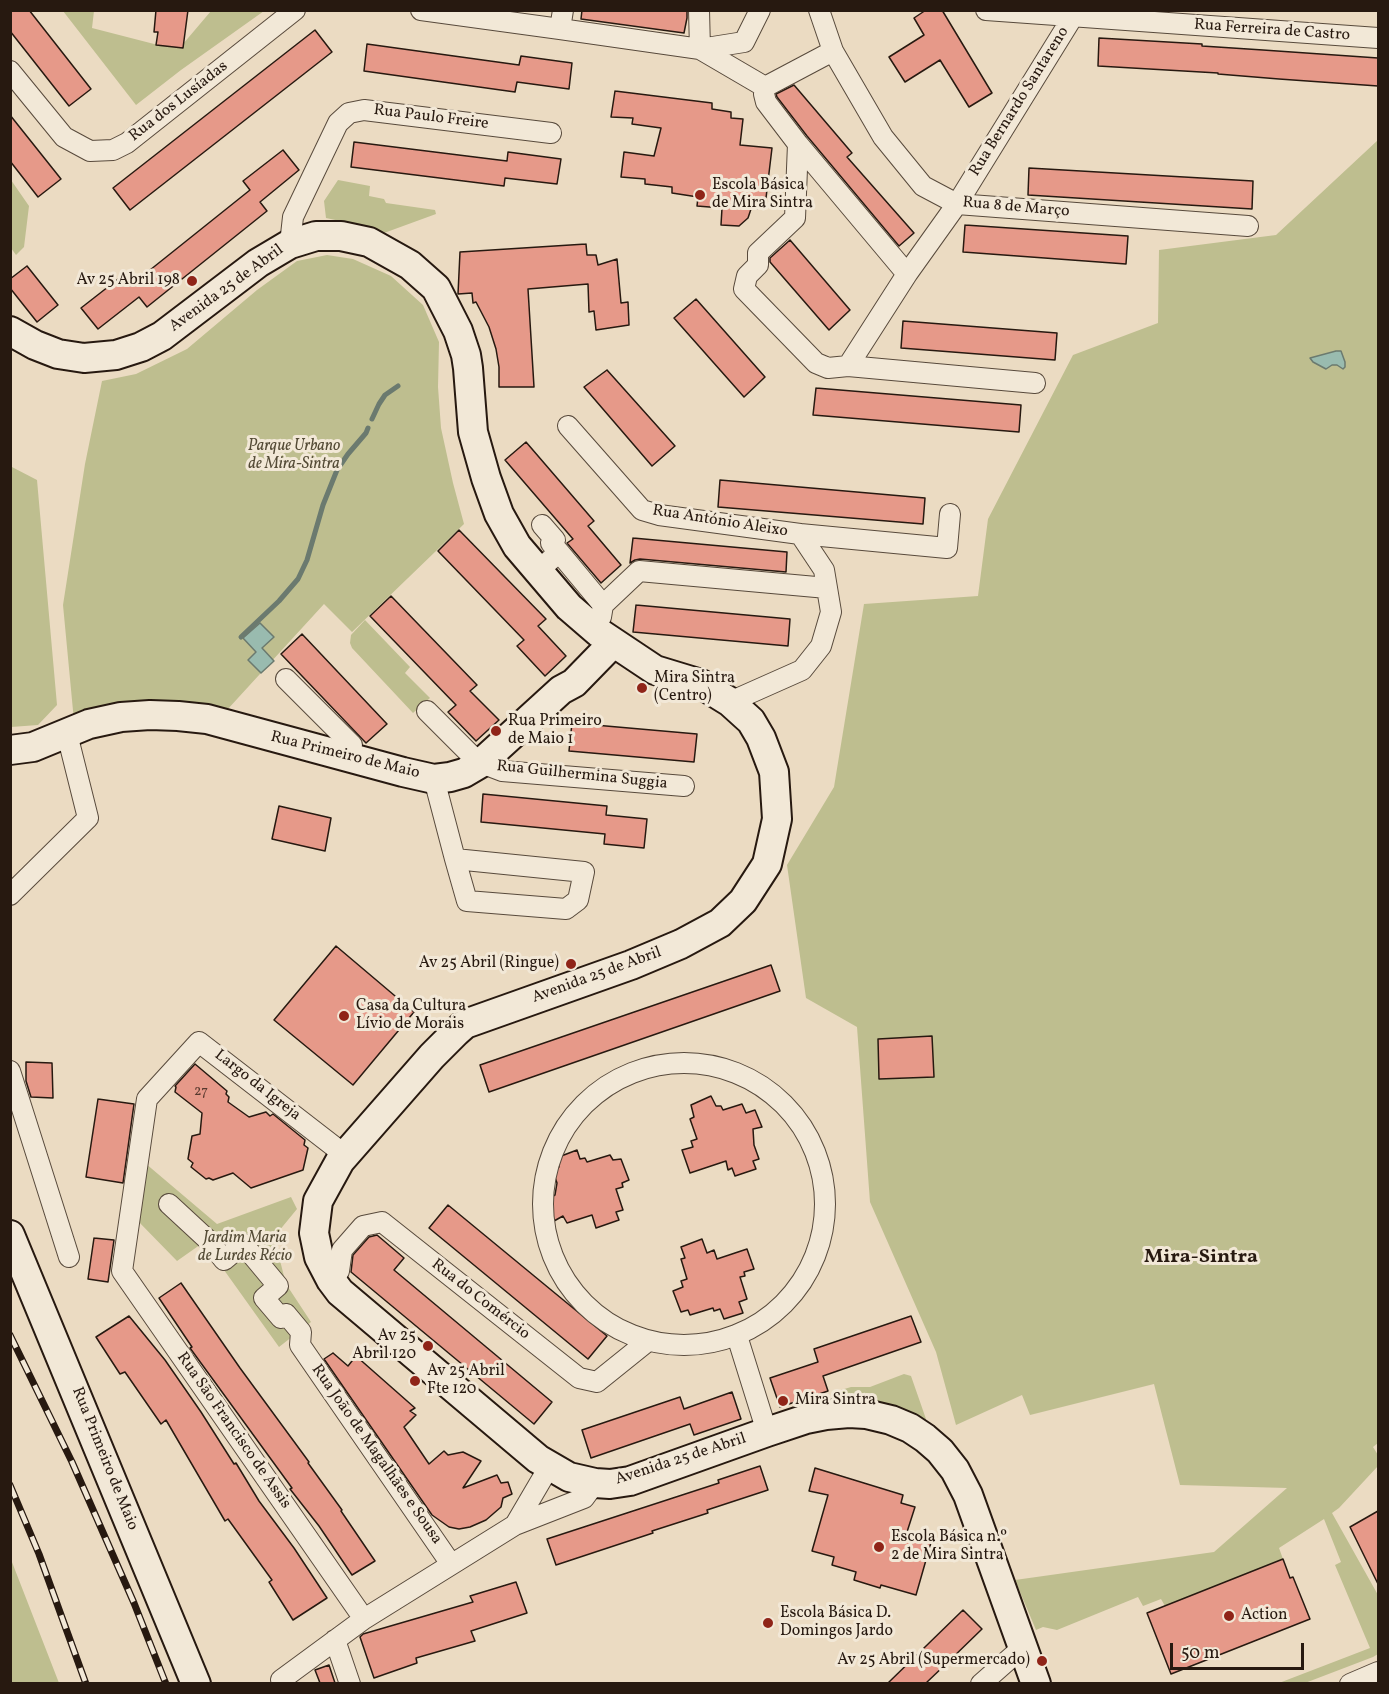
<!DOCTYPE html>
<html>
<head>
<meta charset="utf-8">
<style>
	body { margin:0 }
	#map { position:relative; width:1389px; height:1694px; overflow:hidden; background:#ebdbc2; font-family:Vollkorn,serif }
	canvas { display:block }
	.frame { position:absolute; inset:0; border:12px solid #271910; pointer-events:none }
	.scale { position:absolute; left:1170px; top:1643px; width:134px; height:27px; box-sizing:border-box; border:3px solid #271910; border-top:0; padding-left:8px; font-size:18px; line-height:21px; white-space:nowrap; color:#271910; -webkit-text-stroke:4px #f2e8d7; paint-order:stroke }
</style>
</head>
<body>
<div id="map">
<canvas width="1389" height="1694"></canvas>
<div class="frame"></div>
<div class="scale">50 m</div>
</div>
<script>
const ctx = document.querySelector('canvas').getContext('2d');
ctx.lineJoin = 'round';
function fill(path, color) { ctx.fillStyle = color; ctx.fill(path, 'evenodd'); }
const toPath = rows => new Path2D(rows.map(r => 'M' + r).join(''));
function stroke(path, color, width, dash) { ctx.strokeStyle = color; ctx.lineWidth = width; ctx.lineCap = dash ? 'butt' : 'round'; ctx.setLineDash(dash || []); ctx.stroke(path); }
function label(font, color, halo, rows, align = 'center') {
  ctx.font = font + ' Vollkorn,serif'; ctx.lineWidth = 6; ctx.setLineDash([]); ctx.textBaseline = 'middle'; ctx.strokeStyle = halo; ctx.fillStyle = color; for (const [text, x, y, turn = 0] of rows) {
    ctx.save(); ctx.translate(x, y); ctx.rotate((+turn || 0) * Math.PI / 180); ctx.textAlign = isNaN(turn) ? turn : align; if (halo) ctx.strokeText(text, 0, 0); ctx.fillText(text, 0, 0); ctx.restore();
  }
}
const green = toPath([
	[63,11,94,11,92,28,158,45,183,44,211,11,264,11,181,70,136,105],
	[1378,140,1378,1443,1373,1447,1378,1455,1378,1466,1339,1508,1332,1513,1378,1595,1378,1654,1373,1657,1305,1683,1279,1683,1370,1648,1335,1565,1341,1562,1324,1519,1279,1548,1283,1559,1165,1606,1161,1599,1143,1606,1138,1597,1057,1630,1043,1627,1036,1630,1015,1580,1214,1552,1287,1488,1180,1485,1154,1384,1030,1415,1022,1395,956,1425,936,1352,870,1202,857,1027,806,998,787,865,834,787,864,604,978,596,988,519,1073,355,1158,323,1159,250,1276,235],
	[11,180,29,206,24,247,16,255,11,248],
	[338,180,370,186,369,196,384,199,386,203,435,210,436,214,384,233,368,227,326,218,324,201],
	[327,255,353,259,391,276,423,305,439,342,438,387,441,428,453,483,464,524,352,632,324,604,227,710,74,721,63,605,85,464,102,381,136,374,187,349,257,290,297,261],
	[10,466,37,480,57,705,38,725,11,727],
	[365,620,410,667,405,673,430,698,413,713,352,648,350,643,351,635],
	[145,1163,217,1224,291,1197,297,1209,274,1237,286,1284,311,1322,279,1347,204,1242,177,1261,136,1219],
	[904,1374,911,1376,926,1419,925,1421,881,1403,859,1399,833,1401,831,1393,851,1387,870,1387],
	[10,1557,59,1683,11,1683]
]);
const water = toPath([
	[1336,351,1341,351,1345,362,1345,367,1343,369,1337,365,1332,365,1326,369,1313,362,1310,358,1336,351],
	[260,623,274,637,262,648,274,661,261,673,248,660,256,652,243,638,260,623]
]);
const stream = toPath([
	[372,419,379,404,385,395,398,386],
	[241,637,279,601,298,579,307,560,323,505,337,470,348,454,366,433,368,428]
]);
const building = toPath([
	[10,10,29,10,91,89,69,106,10,31,10,10],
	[156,10,188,10,183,48,156,45,158,32,154,32,156,10],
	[582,10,687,10,687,18,684,33,581,19,582,10],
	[926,10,942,10,992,93,969,107,940,60,905,82,889,57,924,35,914,18,926,10],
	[315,30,332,52,130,210,113,188,315,30],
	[1099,38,1202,44,1202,46,1263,50,1378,58,1378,86,1279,79,1218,74,1218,73,1098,66,1099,38],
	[367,44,519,65,521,56,572,63,569,89,517,82,515,92,364,71,367,44],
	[794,85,852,153,847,157,914,233,899,246,807,136,777,97,776,94,794,85],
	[615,91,712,103,712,109,731,112,731,118,743,119,740,145,772,148,766,198,759,198,757,209,751,209,748,218,739,226,721,225,722,208,697,206,698,197,672,193,672,187,645,184,645,179,621,177,624,152,654,156,661,128,632,124,633,118,611,117,615,91],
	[10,115,61,179,38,197,10,161,10,115],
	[354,142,507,161,508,152,561,159,557,184,505,178,504,186,351,167,354,142],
	[283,150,299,170,260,202,267,211,147,307,139,297,98,329,81,308,122,276,130,286,250,190,243,181,283,150],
	[1029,168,1253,181,1252,209,1028,195,1029,168],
	[965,225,1128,236,1126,264,963,252,965,225],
	[790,240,850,310,829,330,770,262,770,258,790,240],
	[586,244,587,255,596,255,598,265,617,259,621,303,628,302,629,325,596,330,594,311,589,312,588,284,528,289,534,387,499,387,499,367,496,349,489,327,476,302,473,303,472,293,458,294,460,252,586,244],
	[27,266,58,305,37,322,10,288,10,279,27,266],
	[696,299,765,377,744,397,674,318,696,299],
	[903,321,1057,333,1055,360,901,348,903,321],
	[607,370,675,446,652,466,584,387,607,370],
	[816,388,1021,405,1019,432,813,415,816,388],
	[526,442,594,521,588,526,621,565,601,583,567,543,573,539,505,460,526,442],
	[720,480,925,498,923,524,718,507,720,480],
	[459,530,546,619,538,626,566,656,545,676,517,646,524,640,438,551,459,530],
	[633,538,787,552,786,572,640,559,635,560,630,563,633,538],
	[391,596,477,685,470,691,499,720,476,741,448,712,456,705,370,616,391,596],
	[636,605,790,619,788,646,633,632,636,605],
	[302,634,387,724,366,743,281,654,302,634],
	[572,723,697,734,694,762,569,751,572,723],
	[483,794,607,806,606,815,647,819,644,848,604,844,605,834,481,822,483,794],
	[279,806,331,818,325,851,272,839,279,806],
	[336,946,414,1012,353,1085,274,1020,336,946],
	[771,965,780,991,489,1092,480,1065,771,965],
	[932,1036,934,1077,879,1079,878,1039,932,1036],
	[26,1062,52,1063,53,1098,31,1097,26,1081,26,1062],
	[195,1064,227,1091,226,1094,229,1097,228,1102,249,1117,266,1112,270,1116,273,1114,305,1140,304,1145,308,1148,303,1170,251,1188,233,1173,213,1180,209,1178,206,1179,191,1167,193,1163,188,1159,192,1136,200,1134,202,1113,175,1092,176,1087,175,1086,195,1064],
	[711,1096,716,1106,721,1106,723,1110,742,1104,746,1113,755,1110,762,1127,753,1129,754,1145,759,1159,753,1161,756,1169,735,1176,732,1168,728,1170,726,1161,690,1173,682,1150,693,1147,691,1141,697,1139,690,1119,694,1117,691,1105,711,1096],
	[98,1099,134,1104,123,1183,86,1177,98,1099],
	[577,1150,580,1159,585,1158,587,1162,610,1155,613,1160,621,1159,629,1180,622,1183,623,1187,616,1189,623,1210,616,1212,619,1220,596,1228,592,1215,567,1223,563,1216,554,1221,546,1200,555,1195,557,1183,552,1169,559,1167,556,1158,577,1150],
	[448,1205,607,1336,588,1359,429,1228,448,1205],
	[377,1235,404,1258,394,1270,552,1402,534,1424,351,1272,353,1255,369,1237,377,1235],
	[94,1238,114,1240,108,1282,88,1279,94,1238],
	[702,1239,707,1253,714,1250,717,1259,747,1249,754,1269,744,1272,745,1276,740,1277,747,1299,739,1302,743,1313,724,1319,720,1309,714,1311,713,1308,690,1315,688,1310,681,1312,673,1291,683,1287,681,1281,687,1279,681,1259,685,1258,681,1247,702,1239],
	[181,1283,240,1368,309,1462,308,1463,342,1510,341,1511,375,1561,352,1575,319,1526,290,1489,292,1488,190,1348,192,1347,159,1298,181,1283],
	[129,1316,165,1360,201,1412,234,1464,236,1463,259,1501,294,1548,327,1598,293,1620,269,1582,272,1580,228,1519,225,1521,166,1420,161,1424,125,1372,120,1374,96,1337,129,1316],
	[911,1316,921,1342,823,1376,828,1391,780,1407,770,1378,818,1362,814,1349,911,1316],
	[333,1353,348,1366,356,1356,415,1408,410,1411,416,1415,404,1427,429,1464,444,1451,448,1455,463,1452,481,1461,463,1488,497,1475,501,1483,508,1482,512,1494,503,1498,501,1507,486,1520,470,1527,459,1529,449,1527,432,1515,324,1359,333,1353],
	[732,1392,741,1419,694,1435,690,1424,591,1458,582,1430,680,1397,684,1409,732,1392],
	[760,1466,768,1490,707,1510,708,1513,652,1531,653,1533,556,1565,547,1539,719,1483,718,1480,760,1466],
	[815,1468,903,1495,901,1503,915,1507,907,1532,932,1539,916,1595,881,1585,880,1588,854,1580,856,1572,832,1565,834,1557,812,1551,828,1495,809,1491,815,1468],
	[1378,1511,1378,1584,1350,1527,1378,1511],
	[1283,1559,1290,1578,1293,1577,1310,1619,1171,1674,1147,1613,1283,1559],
	[516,1582,527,1613,471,1631,475,1641,416,1658,417,1663,374,1678,360,1637,363,1634,473,1602,470,1596,516,1582],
	[963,1610,982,1629,946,1664,926,1683,888,1683,963,1610],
	[329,1665,335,1683,320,1683,315,1670,329,1665]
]);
const street = toPath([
	[421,10,560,29,563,10],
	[819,10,833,51,883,137,923,186,957,204,1248,226],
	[986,10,1378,38],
	[560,29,700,49,699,10],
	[700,49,765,87,833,51],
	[700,49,744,42,760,10],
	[10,71,64,137,90,151,113,150,127,143,295,10],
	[765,87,764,94,766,102,798,144],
	[290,244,293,217,338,123,349,113,364,110,551,133],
	[907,274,798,144,795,218,758,253,758,265,747,276,744,289,816,363,828,368,848,366,907,274,957,204,1072,18],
	[848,366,1035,383],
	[568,426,642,510,659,515,800,534,824,570,831,612,821,646,802,670,730,702],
	[542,525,555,540,551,543,559,552],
	[800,534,947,548,950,514],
	[537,572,559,552,603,605,601,617],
	[603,605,639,571,827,588],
	[286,679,352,745],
	[427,711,470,754,481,763,502,771,684,786],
	[434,779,455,859,467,901,566,909,578,900,584,872,455,859],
	[10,895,88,818,67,734],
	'543 1204a141 141 0 1 1 282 0a141 141 0 1 1-282 0Z',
	[10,1071,69,1257],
	[345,1155,199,1042,147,1099,122,1271,364,1619,515,1525,584,1498,595,1483],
	[169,1204,209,1241,224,1260,243,1244,278,1286,264,1298,281,1318,286,1314,301,1332,300,1345,451,1564],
	[331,1280,339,1271,342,1250,363,1226,382,1222,579,1378,597,1382,648,1341],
	[737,1336,767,1432],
	[515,1525,549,1467],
	[335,1640,350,1684],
	[281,1680,364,1619],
	[981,1684,1023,1647],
	[1350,1684,1378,1672]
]);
const secondary = toPath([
	[10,331,35,345,58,354,84,358,116,355,141,347,162,336,258,263,290,244,316,236,341,236,369,242,410,265,436,288,458,331,466,355,468,368,473,432,486,478,499,514,517,546,569,607,598,632,655,670,701,684,730,702,751,721,761,738,774,772,777,819,767,864,743,901,720,923,681,944,631,965,465,1024,456,1032,432,1056,340,1161,318,1201,314,1233,319,1257,331,1280,340,1292,538,1459,569,1477,595,1483,610,1484,630,1481,767,1432,806,1419,826,1415,849,1413,866,1414,891,1420,910,1428,925,1438,940,1451,955,1470,968,1495,1036,1684],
	[10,750,33,747,89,724,121,717,150,715,178,716,207,719,403,772,434,779,450,777,464,773,481,763,561,690,574,683,613,643],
	[10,1235,196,1684]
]);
const rail = toPath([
	[10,1335,72,1462,134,1603,166,1684],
	[10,1485,39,1554,86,1684]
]);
const markers = [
	[700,195,6,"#8f2418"],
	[192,281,6,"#8f2418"],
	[642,688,6,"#8f2418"],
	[496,731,6,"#8f2418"],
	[571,964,6,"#8f2418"],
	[344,1016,6,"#8f2418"],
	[428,1346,6,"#8f2418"],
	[415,1381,6,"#8f2418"],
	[783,1401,6,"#8f2418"],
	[879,1547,6,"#8f2418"],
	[1229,1616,6,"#8f2418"],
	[768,1623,6,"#8f2418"],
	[1042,1661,6,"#8f2418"]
];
const numberNames = [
	["27",201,1092]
];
const streetNames = [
	["Rua Ferreira de Castro",1272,31,4],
	["Rua dos Lusíadas",179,102,-38],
	["Rua Bernardo Santareno",1020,102,-58],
	["Rua Paulo Freire",431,118,7],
	["Rua 8 de Março",1016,208,5],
	["Avenida 25 de Abril",227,289,-36],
	["Rua António Aleixo",720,522,9],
	["Rua Primeiro de Maio",345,756,14],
	["Rua Guilhermina Suggia",582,776,6],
	["Avenida 25 de Abril",597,976,-20],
	["Largo da Igreja",257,1086,38],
	["Rua do Comércio",480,1300,38],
	["Rua São Francisco de Assis",233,1431,55],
	["Rua João de Magalhães e Sousa",376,1455,55],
	["Rua Primeiro de Maio",104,1459,68],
	["Avenida 25 de Abril",681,1460,-18]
];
const poiNames = [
	["Escola Básica",712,186],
	["de Mira Sintra",712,204],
	["Av 25 Abril 198",180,281,"right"],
	["Mira Sintra",654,679],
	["(Centro)",654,697],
	["Rua Primeiro",508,722],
	["de Maio 1",508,740],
	["Av 25 Abril (Ringue)",559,964,"right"],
	["Casa da Cultura",356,1007],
	["Lívio de Morais",356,1025],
	["Av 25",416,1337,"right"],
	["Abril 120",416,1355,"right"],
	["Av 25 Abril",427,1372],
	["Fte 120",427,1390],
	["Mira Sintra",795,1401],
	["Escola Básica n.º",891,1538],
	["2 de Mira Sintra",891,1556],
	["Escola Básica D.",780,1614],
	["Domingos Jardo",780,1632],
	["Action",1241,1616],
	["Av 25 Abril (Supermercado)",1030,1661,"right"]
];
const parkNames = [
	["Parque Urbano",294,447],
	["de Mira-Sintra",294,465],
	["Jardim Maria",245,1239],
	["de Lurdes Récio",245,1257]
];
const quarterNames = [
	["Mira-Sintra",1201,1258]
];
fill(green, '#bebe8f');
fill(water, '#99bbaf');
stroke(water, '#6b7a6f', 1.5);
stroke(stream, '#6b7a6f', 5);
fill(building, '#e69989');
stroke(building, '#271910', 1.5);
stroke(street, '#584a3c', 22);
stroke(secondary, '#271910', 32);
stroke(street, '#f2e8d7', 20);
stroke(secondary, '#f2e8d7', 28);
stroke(rail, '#271910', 7);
stroke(rail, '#f2e8d7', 4.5, [14]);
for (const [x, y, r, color] of markers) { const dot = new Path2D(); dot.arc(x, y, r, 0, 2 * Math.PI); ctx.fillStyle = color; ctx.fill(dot); stroke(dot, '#f2e8d7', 2); }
label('14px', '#57392e', null, numberNames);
label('16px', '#271910', '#f2e8d7', streetNames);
label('16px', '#271910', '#f2e8d7', poiNames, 'left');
label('italic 16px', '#544b36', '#f2e8d7', parkNames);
label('bold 20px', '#271910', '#f2e8d7', quarterNames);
</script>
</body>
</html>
